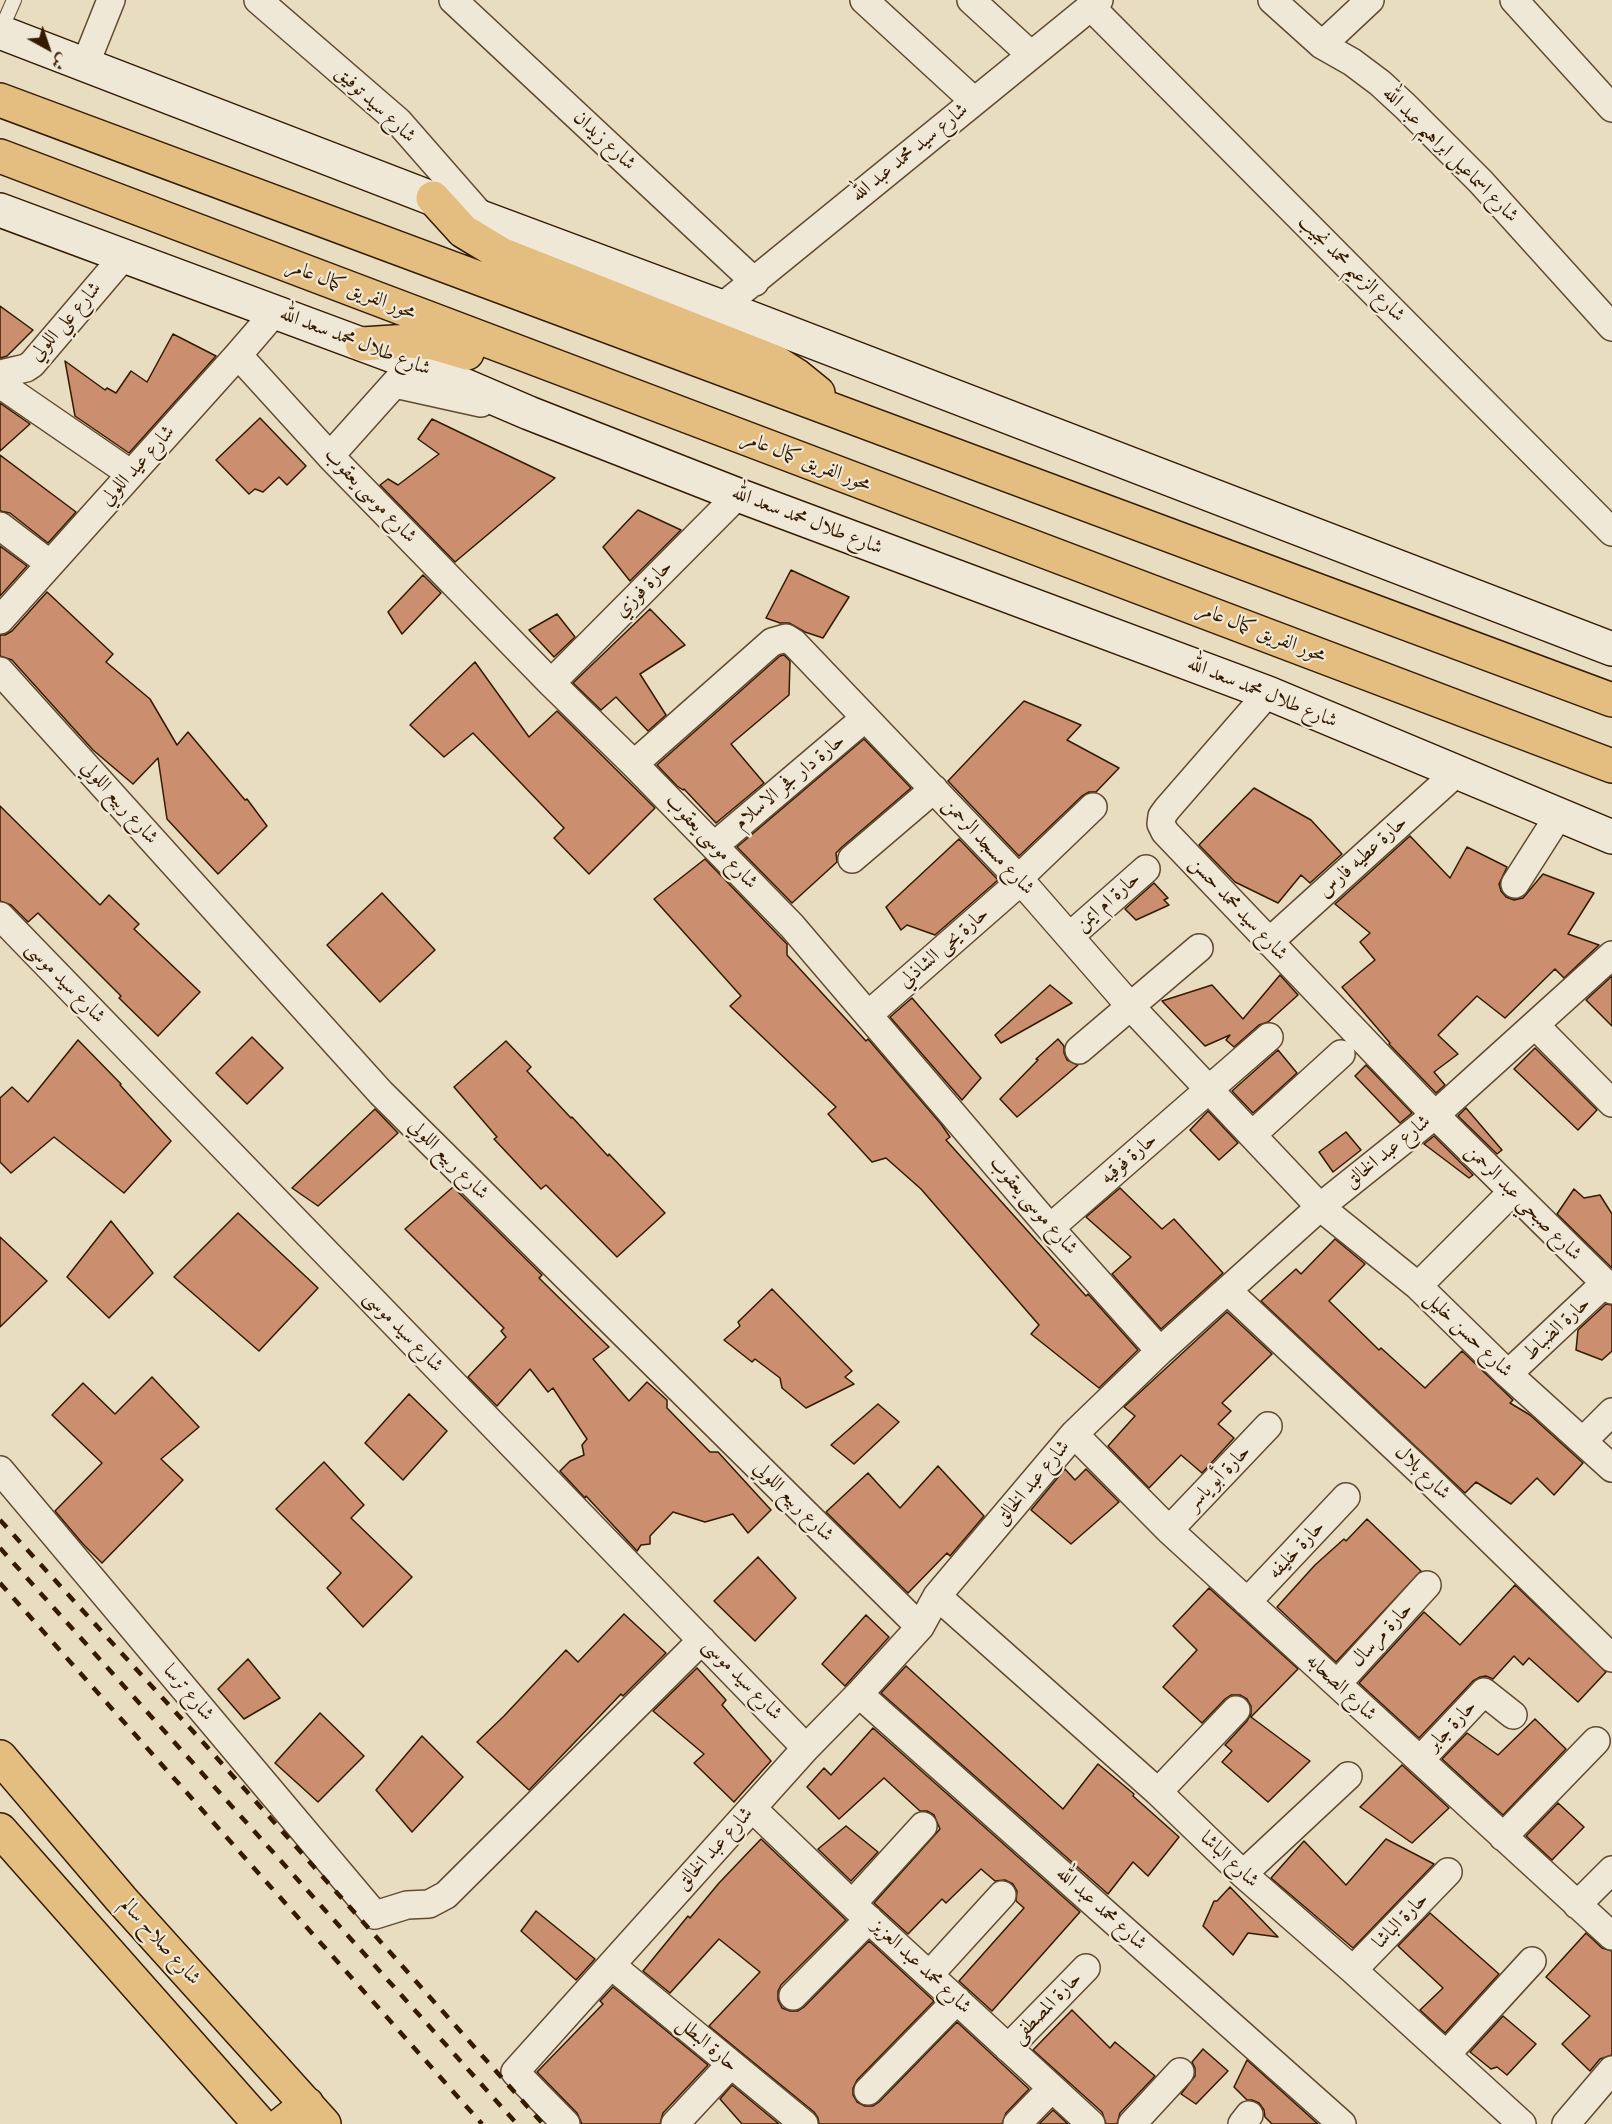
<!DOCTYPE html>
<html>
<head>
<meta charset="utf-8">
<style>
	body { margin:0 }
	#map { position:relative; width:1612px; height:2124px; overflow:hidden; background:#e8dcc1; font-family:"Libre Bodoni",Amiri,serif }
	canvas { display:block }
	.north { position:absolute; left:18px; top:18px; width:60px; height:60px; -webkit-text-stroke:4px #f0e8d7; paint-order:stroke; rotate:140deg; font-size:16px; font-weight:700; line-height:24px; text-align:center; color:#341b00 }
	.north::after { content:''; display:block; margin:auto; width:21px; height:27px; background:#341b00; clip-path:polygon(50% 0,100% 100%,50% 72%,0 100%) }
</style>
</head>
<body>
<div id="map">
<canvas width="1612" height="2124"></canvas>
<div class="north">ش</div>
</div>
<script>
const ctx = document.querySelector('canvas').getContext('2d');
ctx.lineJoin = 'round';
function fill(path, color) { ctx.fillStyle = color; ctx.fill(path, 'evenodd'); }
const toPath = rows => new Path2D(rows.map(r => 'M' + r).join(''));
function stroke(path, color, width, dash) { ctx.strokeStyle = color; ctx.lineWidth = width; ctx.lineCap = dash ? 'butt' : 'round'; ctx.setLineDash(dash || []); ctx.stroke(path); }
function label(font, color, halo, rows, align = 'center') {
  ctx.font = font + ' "Libre Bodoni",Amiri,serif'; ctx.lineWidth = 4.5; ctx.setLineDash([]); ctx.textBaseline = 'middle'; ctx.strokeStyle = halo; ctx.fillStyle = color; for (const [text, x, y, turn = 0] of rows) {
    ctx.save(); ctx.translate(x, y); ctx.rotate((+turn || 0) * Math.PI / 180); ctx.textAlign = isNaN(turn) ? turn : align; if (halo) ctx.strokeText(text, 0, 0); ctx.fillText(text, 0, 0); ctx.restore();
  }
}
const building = toPath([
	[0,306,33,330,7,356,0,358,0,306],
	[173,334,216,356,129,453,75,416,65,361,105,390,107,388,116,393,131,371,147,382,173,334],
	[0,403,30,424,0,451,0,403],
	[260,418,306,466,287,485,279,477,263,492,255,489,249,494,216,460,260,418],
	[432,419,555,478,455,562,380,485,388,479,398,485,439,454,418,439,432,419],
	[0,455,76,512,48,543,10,513,0,511,0,455],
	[638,510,681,530,630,581,603,547,638,510],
	[0,546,27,566,0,596,0,546],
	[791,570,849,597,823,638,805,632,789,623,780,623,766,618,791,570],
	[423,575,441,593,402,634,388,612,423,575],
	[47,592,113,654,106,662,150,699,177,745,188,732,245,800,247,799,267,826,218,874,167,819,158,758,133,784,93,750,12,660,0,656,0,635,5,635,12,631,47,592],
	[650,609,685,645,640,674,666,715,648,731,616,697,601,710,573,683,650,609],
	[557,614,575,637,554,657,529,630,557,614],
	[784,655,790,661,789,695,731,744,764,783,716,823,684,789,683,790,677,786,657,765,780,656,784,655],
	[475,662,529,737,557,711,655,808,589,874,554,838,564,828,473,733,444,757,410,725,475,662],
	[1024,701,1081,725,1067,740,1119,768,1096,792,1089,792,1082,796,1019,856,948,781,1024,701],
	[864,739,911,788,842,847,836,853,837,862,792,903,737,847,864,739],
	[1254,788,1311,820,1342,854,1310,883,1301,875,1278,903,1235,882,1199,845,1254,788],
	[0,806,100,905,109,895,139,924,134,929,200,992,158,1036,119,998,121,996,38,913,28,922,11,905,0,901,0,806],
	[1410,836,1450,878,1467,847,1507,867,1499,884,1501,891,1506,897,1514,900,1523,898,1543,874,1594,893,1568,934,1599,945,1564,978,1555,969,1505,1018,1477,996,1438,1035,1458,1054,1434,1072,1445,1085,1436,1093,1389,1044,1390,1043,1342,987,1375,960,1360,942,1370,933,1335,904,1410,836],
	[959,839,998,880,935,935,907,925,901,930,886,907,959,839],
	[705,859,780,937,787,944,787,955,866,1041,868,1039,941,1124,950,1137,946,1140,1086,1296,1088,1294,1138,1350,1099,1388,1031,1334,1039,1325,921,1189,886,1158,872,1162,828,1114,836,1107,730,1006,741,996,654,899,705,859],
	[1154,883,1168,898,1164,900,1169,905,1136,920,1125,909,1154,883],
	[382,893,435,950,380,1002,327,945,382,893],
	[1280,975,1298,995,1268,1022,1259,1025,1234,1047,1226,1040,1230,1035,1205,1046,1162,1001,1212,985,1243,1019,1280,975],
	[1612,976,1612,1026,1586,1000,1612,976],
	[1050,985,1072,1003,1001,1043,995,1035,1050,985],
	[912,998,981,1078,962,1100,890,1017,912,998],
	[252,1037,283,1068,247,1104,216,1073,252,1037],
	[1058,1039,1064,1046,1064,1053,1067,1060,1078,1065,1017,1117,1000,1099,1038,1060,1036,1059,1058,1039],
	[78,1040,121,1084,120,1085,171,1141,124,1193,54,1137,11,1173,0,1162,0,1098,12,1087,28,1102,78,1040],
	[506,1041,531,1067,527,1071,571,1118,572,1117,608,1156,609,1154,665,1213,617,1257,546,1185,541,1189,494,1139,497,1137,454,1087,506,1041],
	[1535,1048,1597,1110,1578,1130,1514,1069,1535,1048],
	[1278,1050,1297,1073,1253,1113,1232,1091,1278,1050],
	[1366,1065,1412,1113,1400,1123,1355,1076,1366,1065],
	[1466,1108,1502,1150,1497,1154,1458,1116,1466,1108],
	[375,1109,398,1133,318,1206,292,1188,375,1109],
	[1208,1111,1238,1143,1219,1160,1190,1130,1208,1111],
	[1346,1132,1361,1150,1333,1172,1319,1152,1346,1132],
	[1434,1136,1473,1175,1469,1178,1424,1144,1434,1136],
	[453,1187,542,1275,539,1278,609,1347,593,1359,629,1401,647,1382,667,1400,667,1408,710,1452,718,1452,771,1510,748,1533,733,1514,705,1522,673,1512,650,1536,650,1544,641,1545,637,1551,586,1496,585,1498,560,1471,570,1461,584,1455,582,1445,587,1439,553,1388,548,1392,530,1369,497,1406,468,1377,506,1337,501,1331,504,1328,405,1229,453,1187],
	[1120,1188,1162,1229,1174,1219,1223,1273,1161,1329,1112,1274,1131,1257,1086,1217,1120,1188],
	[1574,1189,1584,1198,1600,1195,1612,1214,1612,1268,1557,1214,1574,1189],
	[238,1213,318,1288,259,1351,174,1277,238,1213],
	[111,1221,153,1273,109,1318,67,1277,111,1221],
	[0,1237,47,1281,0,1327,0,1237],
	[1335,1239,1365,1264,1329,1301,1379,1350,1381,1348,1425,1388,1462,1351,1513,1400,1510,1403,1530,1415,1583,1463,1554,1495,1537,1478,1511,1504,1476,1482,1465,1493,1261,1301,1296,1269,1301,1274,1335,1239],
	[772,1289,852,1371,845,1377,854,1384,806,1408,782,1388,780,1378,755,1359,752,1362,724,1340,740,1326,738,1322,772,1289],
	[1606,1304,1612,1305,1612,1351,1602,1360,1576,1350,1578,1330,1606,1304],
	[1227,1312,1272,1354,1222,1403,1231,1411,1218,1424,1234,1438,1202,1473,1181,1455,1149,1488,1108,1446,1135,1416,1124,1407,1227,1312],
	[152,1377,199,1427,161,1459,183,1480,102,1563,83,1544,55,1511,102,1463,52,1415,83,1383,115,1414,152,1377],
	[409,1394,447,1431,403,1480,365,1443,409,1394],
	[878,1404,899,1422,854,1464,831,1445,878,1404],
	[324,1462,364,1505,351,1518,412,1577,363,1627,327,1588,341,1573,276,1509,324,1462],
	[938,1466,984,1516,950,1556,947,1553,908,1593,826,1512,868,1473,900,1508,938,1466],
	[1065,1469,1075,1480,1086,1469,1119,1502,1071,1544,1031,1510,1065,1469],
	[1367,1519,1421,1571,1336,1662,1277,1607,1315,1565,1344,1539,1346,1541,1367,1519],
	[758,1557,796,1598,755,1641,714,1601,758,1557],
	[1515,1585,1606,1672,1578,1702,1529,1658,1523,1665,1514,1656,1493,1679,1486,1676,1480,1677,1473,1681,1419,1738,1359,1683,1424,1612,1460,1645,1515,1585],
	[1209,1588,1298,1669,1251,1717,1310,1761,1268,1802,1222,1762,1232,1751,1225,1745,1247,1721,1251,1714,1251,1706,1247,1699,1240,1695,1231,1695,1225,1699,1202,1723,1163,1687,1197,1650,1173,1626,1209,1588],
	[624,1614,666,1653,623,1696,621,1694,529,1790,477,1742,504,1716,566,1650,578,1662,624,1614],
	[866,1615,889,1637,845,1686,822,1664,866,1615],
	[248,1659,280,1698,244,1719,218,1689,248,1659],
	[906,1666,1063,1809,1098,1764,1134,1794,1133,1796,1179,1837,1148,1876,1133,1862,1108,1894,881,1693,906,1666],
	[697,1668,726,1700,722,1705,771,1761,734,1802,694,1763,704,1754,653,1711,697,1668],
	[320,1713,364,1756,318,1802,275,1763,320,1713],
	[1535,1719,1566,1749,1503,1815,1442,1759,1467,1733,1498,1755,1535,1719],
	[873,1728,1080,1912,992,2011,959,1981,1024,1908,1016,1901,1017,1891,1013,1884,1005,1880,995,1881,981,1869,946,1903,942,1899,908,1934,874,1903,940,1829,934,1815,927,1811,920,1811,884,1778,839,1819,807,1787,824,1768,831,1775,873,1728],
	[422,1736,463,1777,412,1832,376,1790,422,1736],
	[1402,1765,1449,1808,1412,1843,1360,1807,1402,1765],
	[1558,1803,1584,1827,1552,1860,1526,1836,1558,1803],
	[846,1826,878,1852,851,1881,818,1849,846,1826],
	[761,1839,846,1920,781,1985,778,1991,778,2000,782,2008,790,2011,798,2011,804,2007,869,1941,934,2001,857,2080,853,2088,853,2095,857,2102,865,2106,873,2106,879,2102,957,2022,1029,2089,1006,2113,1002,2124,819,2124,818,2118,814,2112,709,2026,760,1972,719,1939,670,1993,643,1971,688,1916,690,1918,719,1883,761,1839],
	[1386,1839,1434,1864,1353,1948,1271,1878,1304,1841,1346,1885,1386,1839],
	[1230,1887,1278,1937,1248,1933,1233,1955,1203,1926,1214,1901,1217,1901,1230,1887],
	[536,1911,595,1959,576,1980,521,1931,536,1911],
	[1430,1913,1499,1974,1445,2033,1420,2010,1443,1988,1398,1946,1430,1913],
	[1586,1933,1602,1948,1612,1951,1612,2055,1600,2059,1590,2071,1562,2044,1590,2016,1546,1977,1586,1933],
	[613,1987,708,2065,663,2113,660,2124,582,2124,577,2113,537,2072,603,2004,600,2001,613,1987],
	[1072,2010,1110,2048,1115,2042,1155,2076,1120,2113,1117,2124,1106,2124,1102,2112,1033,2050,1072,2010],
	[1503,2016,1536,2044,1507,2075,1497,2067,1491,2069,1470,2052,1503,2016],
	[1203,2049,1228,2071,1196,2104,1181,2094,1195,2076,1195,2068,1192,2062,1203,2049],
	[1247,2060,1318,2124,1272,2124,1265,2117,1264,2110,1259,2103,1252,2100,1247,2100,1234,2087,1247,2060],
	[732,2085,779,2124,742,2124,720,2099,732,2085],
	[1053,2110,1068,2124,1039,2124,1053,2110]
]);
const service = toPath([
	[0,32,14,0]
]);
const minor = toPath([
	[258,0,398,121,482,217],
	[453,0,755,282],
	[864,0,974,101],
	[971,0,1031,55],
	[1272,0,1322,45,1352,62,1380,83,1405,106,1481,182,1612,327],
	[1514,0,1612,108],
	[1091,7,1612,532],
	[1322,45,1370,0],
	[85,65,111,0],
	[722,307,1099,0],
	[238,355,330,456,551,683,634,764,792,926,1050,1228,1160,1351],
	[0,374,26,368,32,364,124,256],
	[0,384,131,474],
	[395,384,481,403],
	[330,456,406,371],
	[0,526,50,564],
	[0,620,238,355,275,312],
	[0,671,381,1093,920,1627],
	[551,683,738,495],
	[1268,693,1167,809,1162,816,1161,824,1165,832,1435,1115,1612,1290],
	[634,764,772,642,786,638,794,643,1021,881,1131,1007,1320,1207,1418,1286,1508,1374,1612,1468],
	[714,846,865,718],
	[852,859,934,789],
	[1018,879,1093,807],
	[1515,884,1559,815],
	[0,916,806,1748],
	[1070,936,1146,869],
	[1269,942,1456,773],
	[868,1015,1021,881],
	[1535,1025,1612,1103],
	[1079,1050,1199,948],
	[1253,1134,1341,1054],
	[1050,1228,1269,1037],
	[1418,1286,1512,1192],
	[1228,1291,1421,1472,1612,1658],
	[1508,1374,1605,1283],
	[1074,1434,1169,1530,1612,1936],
	[1583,1441,1612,1412],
	[0,1470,375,1915,407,1905,429,1904,446,1895,702,1640],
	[1169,1530,1268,1426],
	[937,1596,1158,1792,1243,1874,1353,1970,1522,2124],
	[1247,1602,1346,1497],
	[1337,1684,1427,1585],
	[859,1694,1342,2124],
	[1420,1760,1484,1692,1513,1715],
	[1158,1792,1236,1710],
	[752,1808,852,1904,1091,2124],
	[1503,1837,1596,1741],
	[1243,1874,1348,1776],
	[852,1904,923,1826],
	[1577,1905,1612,1870],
	[611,1965,804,2124],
	[1353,1970,1448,1872],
	[929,1975,1002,1895],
	[793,1996,869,1919],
	[1008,2048,1086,1968],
	[1446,2055,1532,1961],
	[868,2091,957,2000],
	[566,2124,515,2072,806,1748,859,1694,920,1627,937,1596,1074,1434,1160,1351,1320,1207,1435,1115,1612,955],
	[675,2124,730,2065],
	[1017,2124,1052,2088],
	[1132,2124,1180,2072],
	[1242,2124,1249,2115],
	[1566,2124,1612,2070]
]);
const secondary = toPath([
	[0,32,483,218,722,307,1612,649],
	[0,210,412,363,529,413,738,495,1268,693,1612,837]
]);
const trunk = toPath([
	[0,1757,121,1899,324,2124],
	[0,1830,260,2124],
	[282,2124,307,2104]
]);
const motorway = toPath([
	[0,100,1612,700],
	[0,156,1612,766],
	[433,198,463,231,501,254,775,362,797,376,818,393],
	[362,344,409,341,433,343,467,353]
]);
const rail = toPath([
	[0,1520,200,1739,543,2124],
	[0,1548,517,2124],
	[0,1583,482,2124]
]);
const streetNames = [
	["شارع سيد توفيق",375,105,43],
	["شارع زيدان",604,141,43],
	["شارع سيد محمد عبد الله",910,153,-39],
	["شارع اسماعيل ابراهيم عبد الله",1450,155,45],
	["شارع الزعيم محمد نجيب",1351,269,45],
	["محور الفريق كمال عامر",351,290,21],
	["شارع علي اللولي",66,322,-49],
	["شارع طلال محمد سعد الله",355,342,21],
	["محور الفريق كمال عامر",806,462,21],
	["شارع عيد اللولي",138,466,-48],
	["شارع موسى يعقوب",370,496,46],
	["شارع طلال محمد سعد الله",807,521,21],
	["حارة فوزي",644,589,-45],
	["محور الفريق كمال عامر",1261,633,21],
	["شارع طلال محمد سعد الله",1262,693,22],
	["حارة دار فجر الاسلام",790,782,-40],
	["شارع ربيع اللولي",119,803,48],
	["شارع موسى يعقوب",711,842,46],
	["شارع مسجد الرحمن",988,847,47],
	["حارة عطيه فارس",1363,857,-42],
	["حارة ام ايمن",1108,902,-41],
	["شارع سيد محمد حسن",1238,909,47],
	["حارة يحى الشاذلي",944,948,-41],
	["شارع سيد موسى",65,983,46],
	["شارع عبد الخالق",1388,1152,-39],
	["حارة فوقيه",1129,1159,-41],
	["شارع ربيع اللولي",448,1160,45],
	["شارع صبحي عبد الرحمن",1523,1203,45],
	["شارع موسى يعقوب",1033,1206,49],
	["حارة الضباط",1557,1329,-43],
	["شارع سيد موسى",403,1332,46],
	["شارع حسن خليل",1468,1335,44],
	["شارع بلال",1422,1473,44],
	["حارة أبو ياسر",1219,1478,-46],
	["شارع عبد الخالق",1033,1483,-50],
	["شارع ربيع اللولي",793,1502,45],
	["حارة خليفه",1297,1550,-47],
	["حارة مرسال",1382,1635,-47],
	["شارع سيد موسى",742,1680,46],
	["شارع الصحابه",1341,1688,43],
	["شارع ترسا",188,1693,50],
	["حارة جابر",1452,1726,-47],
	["شارع عبد الخالق",715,1849,-48],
	["شارع الباشا",1229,1860,43],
	["شارع محمد عبد الله",1101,1909,42],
	["حارة الباشا",1401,1921,-46],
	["شارع صلاح سالم",160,1942,48],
	["شارع محمد عبد العزيز",921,1967,43],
	["حارة المصطفى",1047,2008,-46],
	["حارة البطل",707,2045,40]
];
fill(building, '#cb8f6f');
stroke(building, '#341b00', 1.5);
stroke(service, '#614b30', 16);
stroke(minor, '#614b30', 30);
stroke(secondary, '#341b00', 36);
stroke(trunk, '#341b00', 36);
stroke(motorway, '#341b00', 36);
stroke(service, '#f0e8d7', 14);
stroke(minor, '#f0e8d7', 27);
stroke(secondary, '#f0e8d7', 33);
stroke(trunk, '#e4be80', 33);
stroke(motorway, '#e4be80', 33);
stroke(rail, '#341b00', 4.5, [10, 10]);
label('20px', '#341b00', '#f0e8d7', streetNames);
</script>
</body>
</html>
